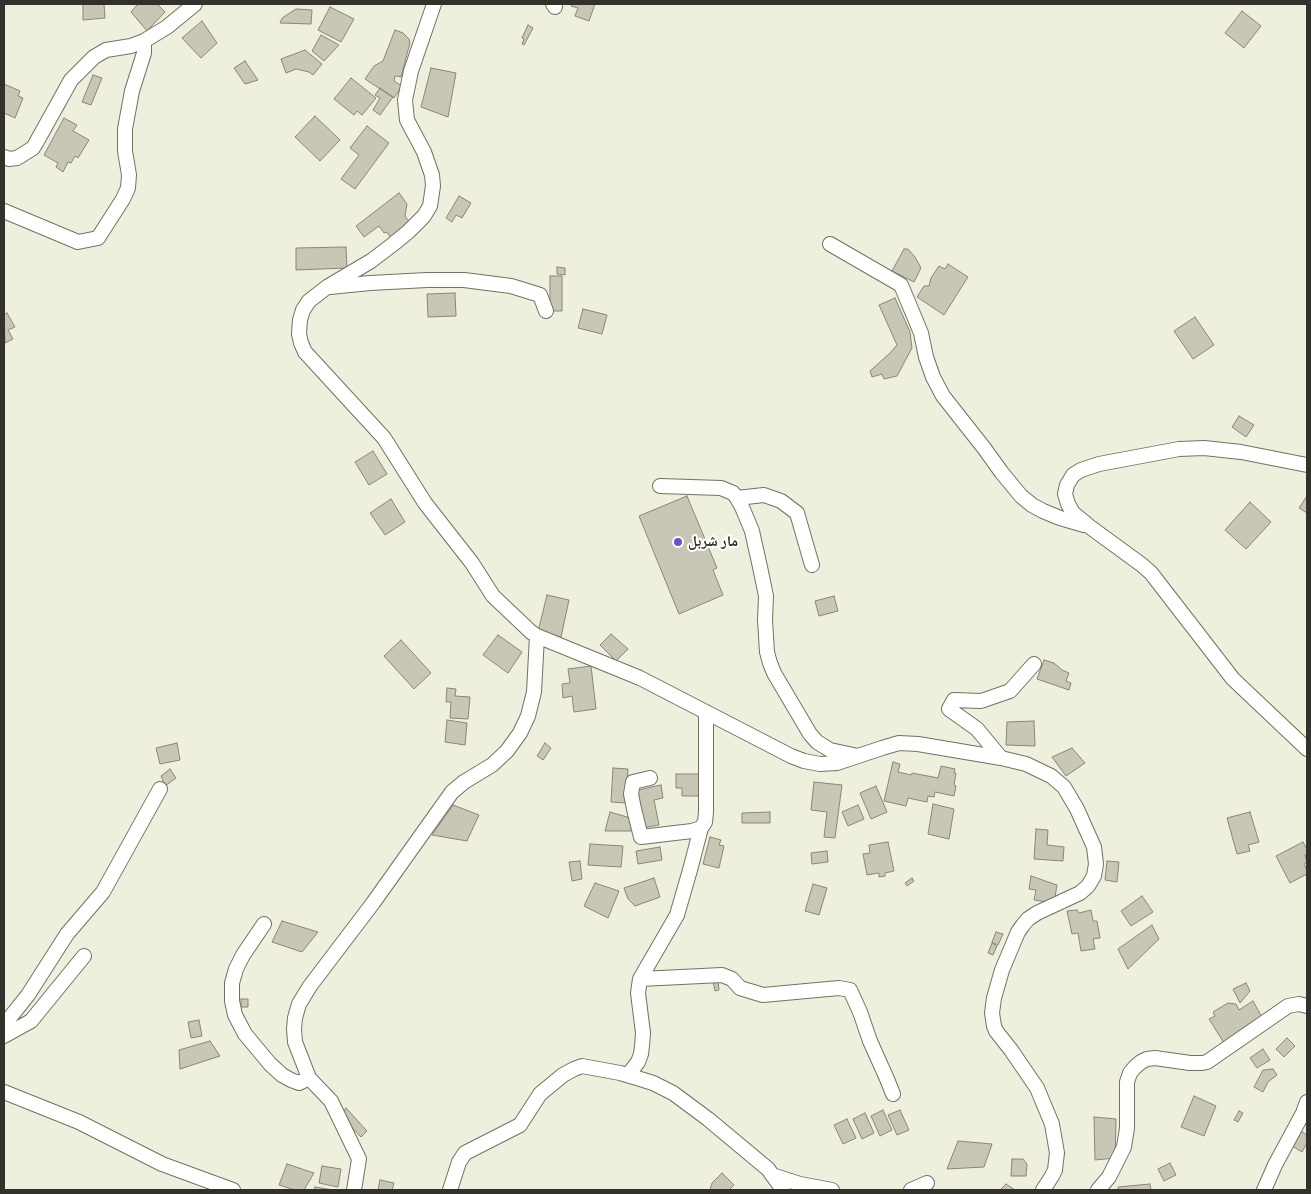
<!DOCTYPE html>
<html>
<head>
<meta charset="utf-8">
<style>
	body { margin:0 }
	#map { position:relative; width:1311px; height:1194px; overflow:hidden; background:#efefdd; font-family:"Titillium Web",sans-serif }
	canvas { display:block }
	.frame { position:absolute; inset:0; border:5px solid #32312b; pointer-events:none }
</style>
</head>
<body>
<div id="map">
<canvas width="1311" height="1194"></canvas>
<div class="frame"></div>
</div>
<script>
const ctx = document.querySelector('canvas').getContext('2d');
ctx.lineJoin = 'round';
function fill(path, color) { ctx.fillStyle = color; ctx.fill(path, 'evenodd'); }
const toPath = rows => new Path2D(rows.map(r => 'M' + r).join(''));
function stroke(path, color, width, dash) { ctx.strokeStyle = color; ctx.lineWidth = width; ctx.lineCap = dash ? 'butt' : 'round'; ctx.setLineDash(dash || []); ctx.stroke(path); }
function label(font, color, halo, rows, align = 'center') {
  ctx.font = font + ' "Titillium Web","Noto Naskh Arabic",sans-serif'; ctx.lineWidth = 4; ctx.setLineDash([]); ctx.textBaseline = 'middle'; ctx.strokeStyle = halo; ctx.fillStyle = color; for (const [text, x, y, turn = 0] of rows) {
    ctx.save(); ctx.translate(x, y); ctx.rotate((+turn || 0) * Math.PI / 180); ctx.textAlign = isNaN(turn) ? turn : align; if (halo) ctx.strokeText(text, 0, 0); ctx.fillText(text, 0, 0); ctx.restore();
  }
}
const building = toPath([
	[83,4,104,4,105,18,83,20,83,4],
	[138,4,157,4,165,12,147,31,131,12,138,4],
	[572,4,595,4,589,21,575,16,578,8,571,6,572,4],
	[330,7,354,19,341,42,318,30,330,7],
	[296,9,312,10,311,24,280,23,282,18,296,9],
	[1242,11,1261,26,1244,48,1225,33,1242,11],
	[202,21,217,43,201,58,182,38,202,21],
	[528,25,533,28,524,45,522,44,524,39,522,38,528,25],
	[395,30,403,33,409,39,410,43,401,77,397,76,395,76,394,81,402,86,394,98,365,79,374,66,383,61,395,30],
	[321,35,339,45,324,61,312,51,321,35],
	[305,50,322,64,313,75,309,72,296,69,286,73,281,59,305,50],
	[245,61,258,80,245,84,234,68,245,61],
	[431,68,456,73,448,117,421,107,431,68],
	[93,75,102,78,91,105,82,102,93,75],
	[351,78,376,98,362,115,357,111,354,115,334,99,351,78],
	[4,84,20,91,18,96,23,98,15,118,4,113,4,84],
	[380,88,393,97,380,115,373,110,380,98,375,95,380,88],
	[315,116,340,140,320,161,295,137,315,116],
	[64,118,77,125,73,131,89,140,78,158,75,156,71,163,68,162,63,172,56,167,58,163,44,155,64,118],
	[367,126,389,143,355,189,341,179,359,155,350,148,367,126],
	[399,193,407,204,405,216,412,225,393,241,387,232,384,233,379,226,364,237,356,226,399,193],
	[459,196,471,203,462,218,456,215,452,222,446,218,459,196],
	[346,247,347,268,296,270,296,248,346,247],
	[904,249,908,249,915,257,921,268,914,282,892,271,904,249],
	[948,264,968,277,944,315,917,297,924,286,929,286,931,278,939,266,945,269,948,264],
	[557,267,565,268,565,275,557,274,557,267],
	[550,276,562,276,562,311,550,311,550,276],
	[455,293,456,316,428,317,427,294,455,293],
	[895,298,910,332,912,348,897,376,884,379,882,374,872,377,870,371,890,353,897,345,879,305,895,298],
	[583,309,607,315,602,334,578,328,583,309],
	[7,313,15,327,8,330,13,339,5,343,4,315,7,313],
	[1195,317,1214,345,1193,359,1174,331,1195,317],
	[1239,416,1254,425,1246,437,1232,427,1239,416],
	[373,451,387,474,369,485,355,462,373,451],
	[687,496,717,568,713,570,723,595,679,614,639,516,687,496],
	[1307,496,1307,513,1299,508,1307,496],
	[391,499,405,522,385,535,370,513,391,499],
	[1250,502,1271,522,1246,549,1225,530,1250,502],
	[547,595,569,600,561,637,538,632,547,595],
	[834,596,838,611,819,616,815,601,834,596],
	[611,634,628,649,616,661,600,645,611,634],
	[498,635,522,652,508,673,483,655,498,635],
	[401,640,431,673,414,689,384,656,401,640],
	[1044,660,1054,663,1062,670,1069,673,1066,681,1071,683,1069,690,1037,679,1044,660],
	[591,666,596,709,574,712,572,696,563,698,562,684,570,683,568,669,591,666],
	[447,688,456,689,455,696,470,697,468,719,450,718,451,702,446,702,447,688],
	[447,720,467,723,465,745,445,742,447,720],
	[1034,721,1035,746,1006,745,1007,722,1034,721],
	[177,743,180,760,160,764,156,748,177,743],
	[545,743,551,748,543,760,537,756,545,743],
	[1072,748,1085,763,1066,776,1052,757,1072,748],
	[893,762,900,764,898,772,911,775,912,773,938,778,941,766,955,769,954,773,956,773,954,785,956,786,954,796,935,792,934,797,928,796,927,802,908,798,906,806,884,801,893,762],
	[613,768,628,769,626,803,611,802,613,768],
	[170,769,176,778,165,786,161,776,170,769],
	[676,774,701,774,700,796,682,796,682,788,676,788,676,774],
	[814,782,842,785,835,838,824,837,827,812,811,810,814,782],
	[661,785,663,798,654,800,659,825,642,828,634,791,661,785],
	[876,786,887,812,871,819,860,793,876,786],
	[933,804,954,809,949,839,928,834,933,804],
	[453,805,479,815,467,841,432,835,453,805],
	[858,805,864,819,848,826,842,812,858,805],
	[610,812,634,819,631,831,605,831,610,812],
	[770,812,770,823,742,823,742,813,770,812],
	[1250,812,1259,842,1248,845,1250,851,1237,854,1227,818,1250,812],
	[1036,829,1048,830,1047,845,1064,847,1063,861,1034,859,1036,829],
	[710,837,721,840,719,845,724,846,719,868,703,864,710,837],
	[888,842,894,871,885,873,885,876,879,877,879,873,867,875,863,854,870,853,869,845,888,842],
	[1303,842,1307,849,1307,854,1305,855,1307,862,1304,864,1307,870,1307,874,1290,883,1276,856,1303,842],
	[590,844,623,846,621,867,588,865,590,844],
	[660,847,662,860,638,864,636,851,660,847],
	[827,851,828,862,812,864,811,853,827,851],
	[580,861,582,879,572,881,569,862,580,861],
	[1107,861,1119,862,1117,882,1105,880,1107,861],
	[1031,876,1057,885,1054,903,1034,900,1036,890,1029,889,1031,876],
	[654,878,660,897,635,906,628,899,624,888,654,878],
	[912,878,914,881,907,886,905,883,912,878],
	[595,883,619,891,608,918,584,906,595,883],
	[813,884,827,888,819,915,805,911,813,884],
	[1142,896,1153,912,1131,926,1121,911,1142,896],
	[1077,910,1079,913,1091,910,1093,921,1097,921,1100,938,1093,939,1095,949,1081,951,1078,933,1072,934,1067,911,1077,910],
	[282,921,318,932,302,952,272,942,282,921],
	[1152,925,1159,939,1128,969,1118,949,1152,925],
	[996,932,1003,934,998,945,992,942,996,932],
	[992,943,997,946,993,955,988,953,992,943],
	[713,981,718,981,719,990,715,991,713,981],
	[1246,983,1250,991,1240,1003,1233,989,1246,983],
	[241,999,248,999,248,1007,241,1007,241,999],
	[1253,1001,1263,1019,1224,1043,1209,1019,1215,1016,1213,1012,1228,1003,1236,1004,1239,1010,1253,1001],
	[199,1020,202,1036,191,1038,188,1022,199,1020],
	[1287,1038,1295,1046,1284,1057,1276,1049,1287,1038],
	[210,1041,220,1056,180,1069,179,1050,210,1041],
	[1263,1049,1270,1060,1257,1068,1250,1058,1263,1049],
	[1273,1069,1277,1075,1268,1082,1263,1092,1254,1087,1263,1070,1273,1069],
	[1194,1096,1216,1106,1204,1136,1181,1127,1194,1096],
	[346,1108,367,1131,361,1137,341,1116,346,1108],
	[883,1110,892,1130,880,1136,871,1116,883,1110],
	[900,1110,909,1130,897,1135,888,1115,900,1110],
	[1239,1111,1243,1113,1238,1122,1234,1120,1239,1111],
	[865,1113,874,1133,862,1139,853,1119,865,1113],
	[1094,1117,1116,1119,1115,1158,1095,1160,1094,1117],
	[847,1119,856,1138,843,1144,834,1125,847,1119],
	[1301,1131,1307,1135,1307,1143,1302,1152,1292,1146,1301,1131],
	[958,1141,992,1144,984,1167,947,1169,958,1141],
	[1012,1159,1023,1159,1027,1164,1026,1176,1011,1176,1012,1159],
	[1170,1163,1176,1175,1164,1181,1158,1169,1170,1163],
	[287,1164,314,1173,304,1190,295,1190,279,1185,287,1164],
	[322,1166,341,1169,338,1187,319,1183,322,1166],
	[722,1173,734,1185,729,1190,710,1190,712,1183,722,1173],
	[380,1180,394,1183,392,1190,378,1190,380,1180],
	[1006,1184,1015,1190,1000,1190,1006,1184],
	[1150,1184,1151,1190,1118,1190,1118,1187,1150,1184],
	[315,1187,333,1190,314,1190,315,1187]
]);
const minor = toPath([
	[434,4,411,71,405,100,407,120,424,152,432,175,433,186,430,206,424,216,408,232,392,245,371,261,327,287,309,301,303,310,300,320,299,334,301,343,305,352,384,438,425,503,472,563,493,596,531,632,537,636,640,678,791,756,804,761,820,764,837,763,882,748,899,743,918,744,1001,758,1026,764,1051,776,1064,787,1077,809,1094,847,1096,864,1094,876,1088,886,1080,893,1037,913,1028,919,1023,925,1018,932,1002,970,994,998,992,1013,994,1026,996,1031,1011,1050,1037,1088,1052,1124,1057,1153,1056,1161,1055,1170,1052,1176,1043,1190],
	[553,4,555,7],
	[4,157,9,159,17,158,33,148,36,143,71,80,94,57,106,50,131,46,144,41,167,27,195,4],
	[4,211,78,242,98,238,123,199,128,188,129,175,125,151,125,129,132,91,144,53,144,41],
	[830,244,901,285,921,333,926,357,933,377,943,396,984,448,1002,473,1021,496,1032,505,1043,511,1060,518,1084,525],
	[330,287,370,283,427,280,464,280,511,286,540,295,546,311],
	[1307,465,1241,452,1204,448,1179,449,1099,464,1081,470,1073,475,1067,485,1065,494,1068,504,1073,513,1090,527,1142,565,1151,573,1233,679,1307,749],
	[660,486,721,488,733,493,737,498,742,507,752,531,760,567,766,596,765,620,767,652,770,663,774,673,810,734,817,742,830,750,858,756],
	[737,498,764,495,781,501,797,513,812,565],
	[1001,758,977,729,949,709,954,700,981,701,1010,691,1034,664],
	[650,778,633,782,631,794,634,809,641,837,692,831,701,828,705,822,706,812,706,712],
	[264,924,243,955,236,969,232,983,232,1001,235,1015,245,1034,270,1064,282,1075,291,1080,299,1083,309,1078],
	[640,979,722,975,732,979,740,988,763,995,839,988,850,990,860,1012,870,1041,887,1079,893,1094],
	[4,1025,28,995,67,934,103,892,160,789],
	[4,1036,31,1021,84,956],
	[628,1075,638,1062,641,1054,642,1046,643,1033,638,993,640,979,677,915,690,870,701,828],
	[4,1092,79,1122,162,1164,233,1190],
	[772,1175,800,1184,832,1190],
	[354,1190,359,1159,331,1101,309,1078,295,1042,294,1029,295,1018,299,1004,310,986,373,903,452,792,464,782,492,765,507,751,520,733,528,716,534,692,537,636],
	[450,1190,459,1162,465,1153,520,1125,540,1094,563,1075,574,1069,582,1066,620,1073,637,1078,653,1083,673,1093,708,1119,768,1169,783,1190],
	[911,1190,927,1183],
	[1098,1190,1109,1177,1124,1147,1127,1128,1127,1082,1130,1073,1135,1067,1141,1062,1147,1059,1155,1058,1190,1063,1202,1063,1207,1062,1288,1006,1299,1004,1307,1006],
	[1264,1190,1275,1165,1303,1113,1307,1102]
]);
const markers = [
	[678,542,5,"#6755ce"]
];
const poiNames = [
	["مار شربل",688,542]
];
fill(building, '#c8c7b5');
stroke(building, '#888777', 1);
stroke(minor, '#737262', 16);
stroke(minor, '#fff', 14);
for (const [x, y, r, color] of markers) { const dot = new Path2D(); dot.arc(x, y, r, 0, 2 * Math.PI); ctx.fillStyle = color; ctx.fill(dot); stroke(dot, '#fff', 2); }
label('bold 15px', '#32312b', '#fff', poiNames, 'left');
</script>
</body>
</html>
